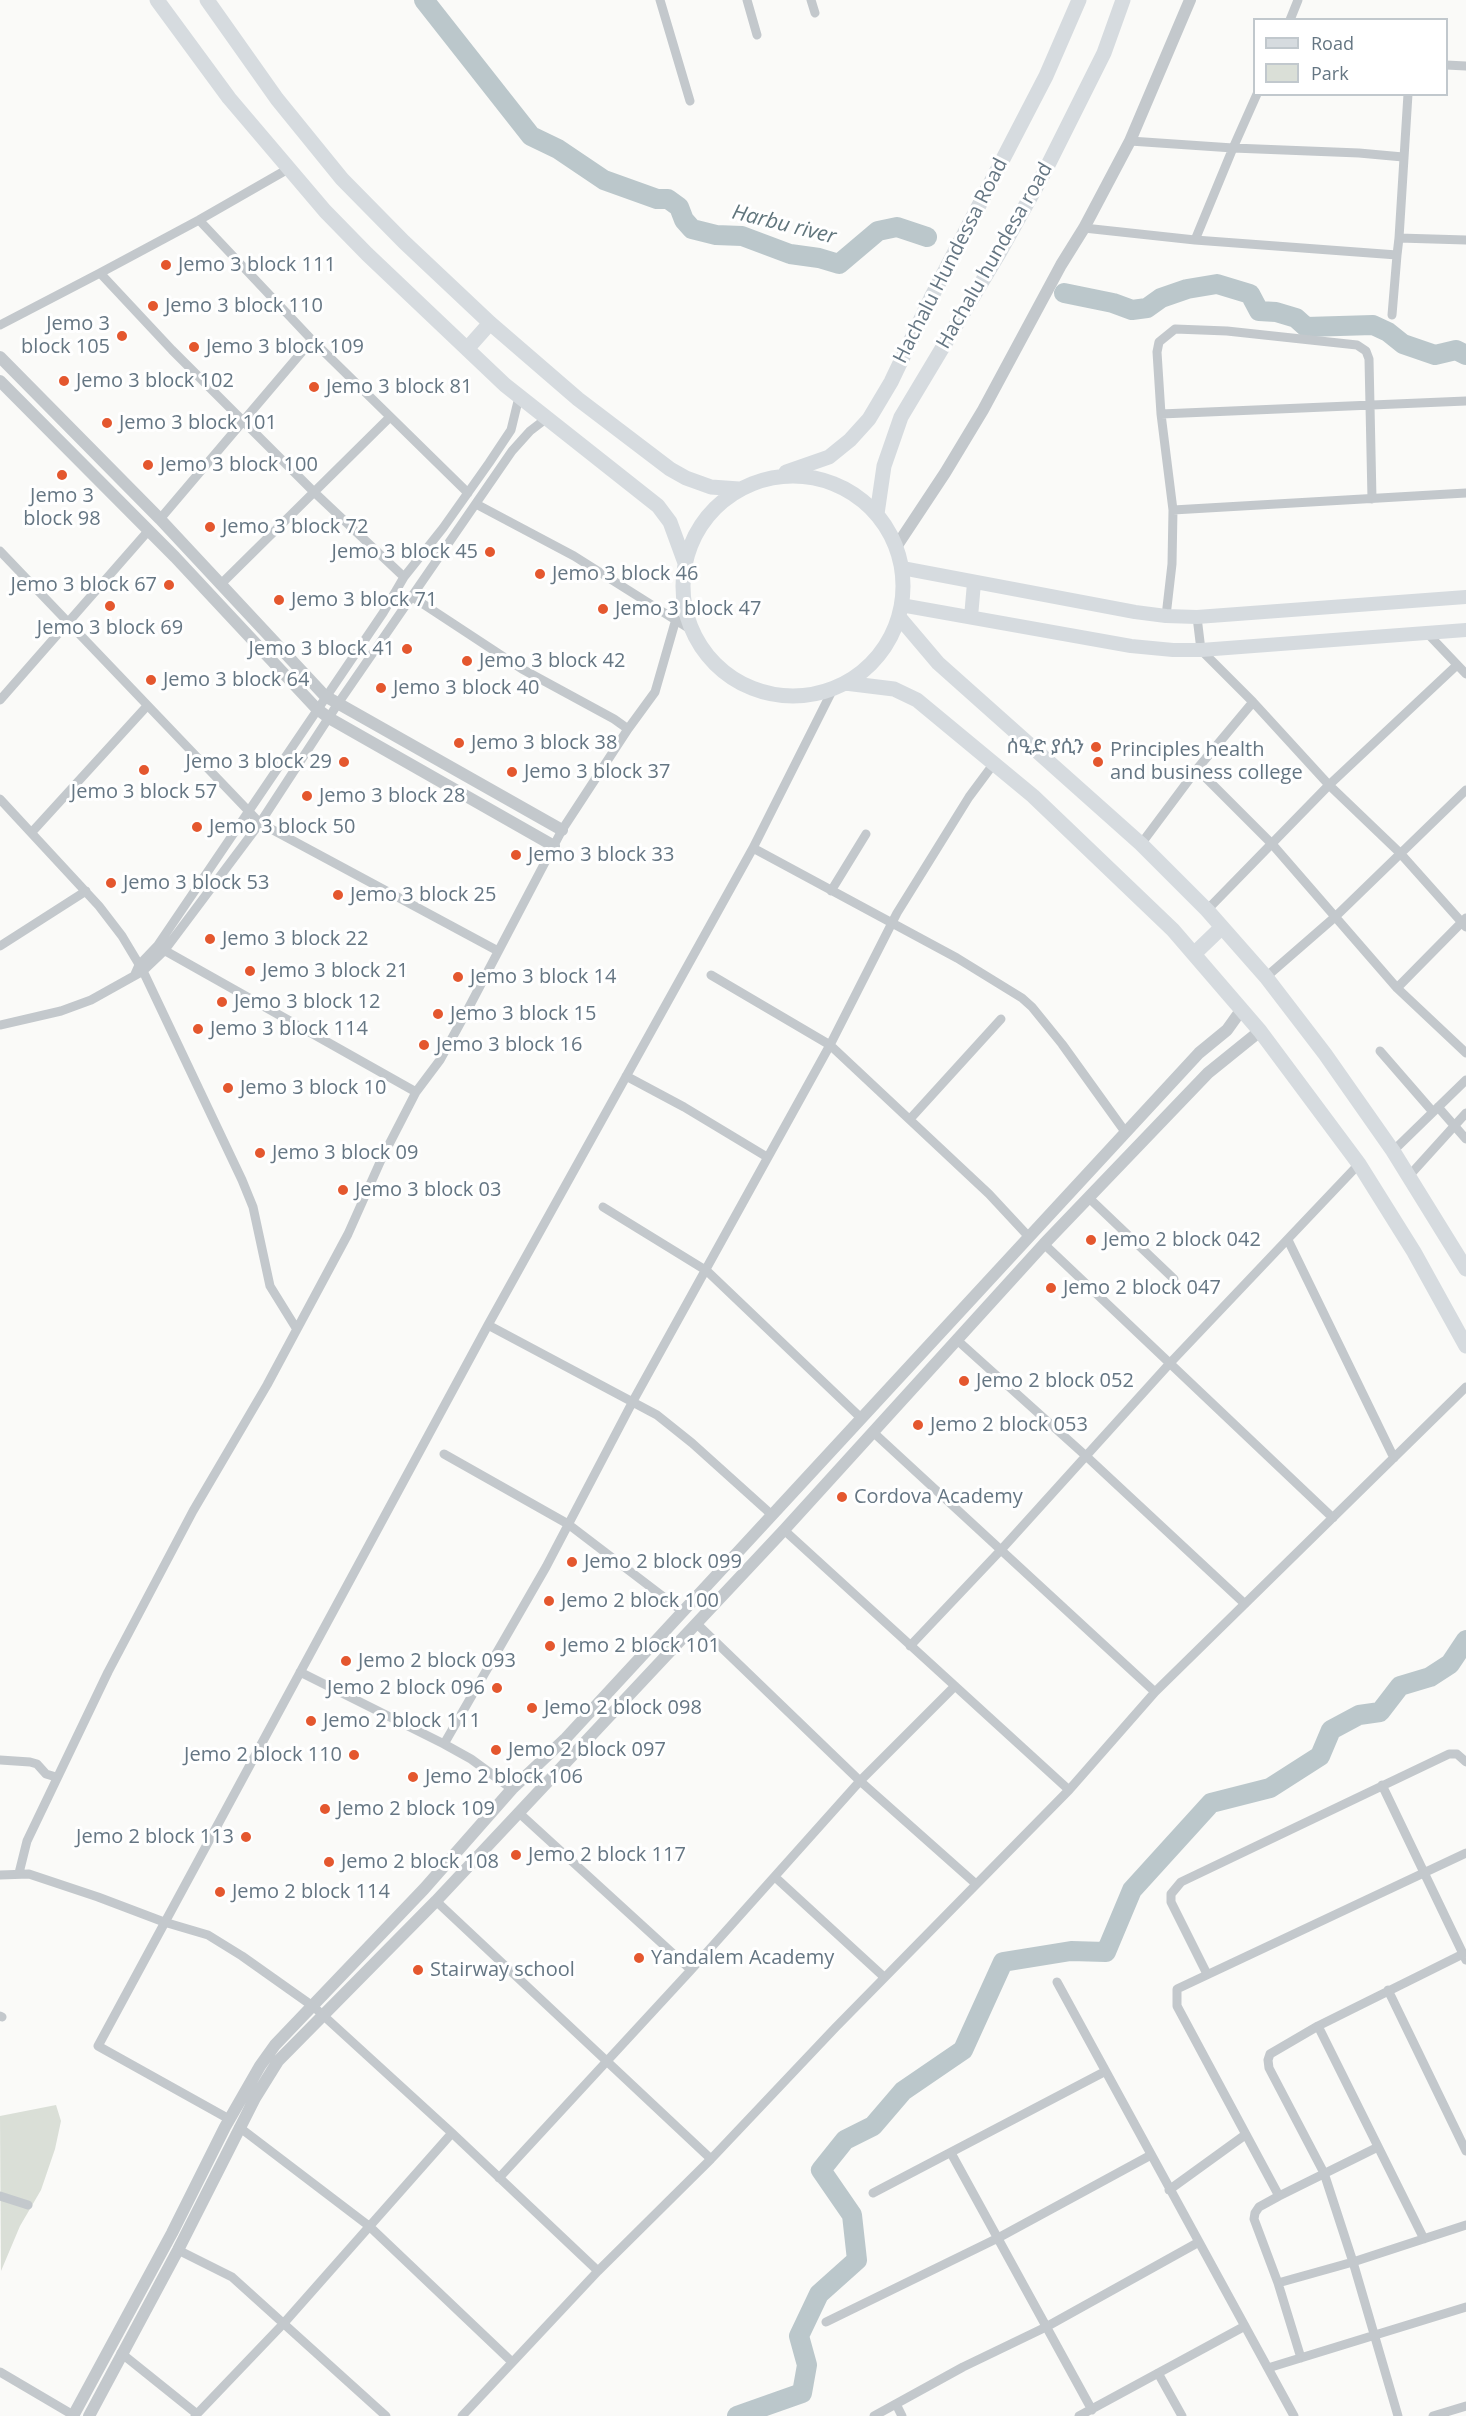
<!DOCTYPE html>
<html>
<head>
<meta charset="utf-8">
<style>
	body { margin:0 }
	#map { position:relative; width:1466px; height:2416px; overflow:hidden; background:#fafaf8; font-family:"Open Sans",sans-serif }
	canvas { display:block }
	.legend { position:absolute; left:1253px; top:18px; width:195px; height:78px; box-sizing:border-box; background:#fff; border:2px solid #c1c8cd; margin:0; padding:8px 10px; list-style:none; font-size:18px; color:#657683 }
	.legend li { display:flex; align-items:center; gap:12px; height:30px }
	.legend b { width:30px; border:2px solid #c1c8cd }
</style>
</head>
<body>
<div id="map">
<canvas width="1466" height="2416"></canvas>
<ul class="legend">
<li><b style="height:8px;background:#d6dbdf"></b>Road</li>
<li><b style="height:16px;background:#dadfd7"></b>Park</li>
</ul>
</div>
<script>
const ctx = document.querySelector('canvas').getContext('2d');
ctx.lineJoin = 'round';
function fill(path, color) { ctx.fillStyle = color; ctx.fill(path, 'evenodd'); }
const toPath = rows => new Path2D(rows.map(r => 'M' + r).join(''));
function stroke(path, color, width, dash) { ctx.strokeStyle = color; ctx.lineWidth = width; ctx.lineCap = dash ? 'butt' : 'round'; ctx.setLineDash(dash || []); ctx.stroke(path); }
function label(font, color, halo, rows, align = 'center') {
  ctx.font = font + ' "Open Sans","Noto Sans Ethiopic",sans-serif'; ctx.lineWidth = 6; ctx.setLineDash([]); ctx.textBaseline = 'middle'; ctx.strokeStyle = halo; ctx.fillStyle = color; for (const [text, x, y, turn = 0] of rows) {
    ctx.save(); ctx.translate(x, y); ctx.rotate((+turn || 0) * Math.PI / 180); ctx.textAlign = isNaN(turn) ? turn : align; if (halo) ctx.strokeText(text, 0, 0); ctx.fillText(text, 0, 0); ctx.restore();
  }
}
const green = toPath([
	[56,2105,61,2121,55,2149,41,2190,20,2226,1,2271,0,2116]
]);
const river = toPath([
	[424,0,531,136,558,149,604,180,657,199,668,199,679,207,684,220,692,229,716,235,742,236,790,254,819,258,839,264,878,231,897,227,927,237],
	[1064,293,1113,303,1132,310,1147,308,1161,298,1187,289,1217,284,1250,294,1259,311,1276,312,1296,318,1306,327,1373,325,1388,332,1403,344,1435,355,1456,350,1466,355],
	[737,2416,802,2393,807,2365,799,2336,819,2294,857,2260,852,2215,821,2170,845,2140,873,2126,903,2091,963,2050,1003,1962,1071,1951,1106,1952,1132,1890,1211,1803,1270,1788,1320,1756,1331,1730,1359,1715,1380,1712,1400,1686,1430,1677,1450,1664,1466,1640]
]);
const minor = toPath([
	[660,0,690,101],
	[747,0,757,35],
	[811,0,815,13],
	[1290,20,1298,0],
	[1446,65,1466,66],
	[1130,141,1233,148,1257,94],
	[199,220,312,340,468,493],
	[1084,228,1195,240,1397,255,1392,315],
	[1399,238,1408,94],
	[1195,240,1233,148,1359,153,1403,157],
	[1397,255,1399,238,1466,240],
	[100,273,199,220,288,169],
	[0,325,100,273,172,350,314,492,404,577],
	[1161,414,1466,401],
	[476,504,574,556,693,631],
	[1173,510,1466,493],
	[160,519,312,340],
	[0,551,260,823,498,951],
	[221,584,390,417],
	[1166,616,1172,564,1173,510,1161,414,1157,352,1159,342,1175,329,1227,331,1357,345,1366,351,1369,359,1372,499],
	[1197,617,1201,650,1253,702,1329,785,1400,853,1466,927],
	[1428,634,1466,674],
	[0,700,149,530],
	[628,729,655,692,676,619],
	[1197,769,1272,844,1397,988,1466,1053],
	[0,799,99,906,122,936,143,971,242,1180,253,1207,270,1286,296,1328],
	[32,832,147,706],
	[1141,844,1197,769,1253,702],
	[753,848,957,958,1022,998,1032,1007,1062,1044,1126,1133],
	[831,891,866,834],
	[1207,910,1329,785,1457,665],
	[0,946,86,891],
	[162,949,416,1092],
	[135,974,139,965,158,945,383,613,404,577,443,528,489,463,511,430,519,397],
	[711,975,830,1045,897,913,969,797,995,762],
	[1266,977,1335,917,1466,790],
	[1397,988,1466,918],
	[0,1025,61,1011,91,1000,143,971,164,951,260,823,337,705,512,451,530,431,547,418],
	[1380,1051,1433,1112],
	[626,1076,684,1107,767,1157],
	[1438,1107,1466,1139],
	[910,1119,1001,1019],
	[1393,1151,1466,1080],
	[1409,1176,1466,1113],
	[1089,1198,1174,1279],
	[603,1207,707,1271,861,1418],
	[1288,1240,1394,1458],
	[1044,1244,1333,1518],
	[488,1325,657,1415,692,1443,772,1515],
	[957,1340,1086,1456,1245,1604],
	[874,1433,1155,1692],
	[444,1454,568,1524,682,1611],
	[784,1530,1069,1790],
	[696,1623,860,1781,976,1884],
	[910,1646,1000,1551,1171,1362,1359,1164],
	[300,1672,444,1744,471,1759,512,1789],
	[444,1744,546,1567,633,1401,830,1045,989,1194,1029,1237],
	[0,1760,30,1762,37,1764,46,1774,56,1777],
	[1382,1785,1466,1960],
	[518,1812,691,1970],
	[19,1873,27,1841,108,1672,193,1511,267,1385,348,1234,381,1160,416,1092,440,1060,468,1009,562,830,628,729,614,719,522,669,411,596],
	[0,1875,29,1874,98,1897,164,1922,208,1935,242,1956,314,2007,452,2133,598,2271],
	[775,1877,884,1977],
	[436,1901,711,2159],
	[1207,1974,1171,1902,1171,1894,1181,1882,1449,1754,1457,1754,1466,1762],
	[1057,1982,1294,2416],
	[1388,1990,1466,2151],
	[0,2016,2,2017],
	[1318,2026,1424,2239],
	[229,2119,98,2046,488,1325,753,848,833,689],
	[239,2127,369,2226,511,2361],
	[951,2153,1092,2410],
	[499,2178,691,1970,860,1781,955,1686],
	[1169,2190,1245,2135],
	[873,2193,1104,2072],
	[0,2196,28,2205],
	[1279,2196,1177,2006,1177,1989,1466,1853],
	[178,2250,232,2277,386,2416],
	[1278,2283,1353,2262,1466,2225],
	[826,2322,998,2238,1151,2155],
	[121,2353,197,2414],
	[1301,2358,1278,2283,1254,2219,1255,2213,1259,2207,1279,2196,1378,2147],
	[1268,2368,1466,2307],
	[0,2372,73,2415],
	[1158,2373,1182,2416],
	[896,2404,902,2416],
	[195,2416,284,2323,452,2133],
	[462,2416,598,2271,711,2159,835,2028,1069,1790,1155,1692,1466,1387],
	[874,2416,963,2367,1046,2327,1199,2242],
	[1079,2416,1245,2326],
	[1398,2416,1353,2262,1324,2173,1269,2068,1268,2060,1270,2054,1318,2026,1463,1954],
	[1433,2416,1466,2406]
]);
const tertiary = toPath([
	[0,357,160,519,325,696,562,830],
	[0,381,175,557,316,708,329,718,554,846],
	[896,547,945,473,983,410,1061,265,1084,228,1130,141,1190,0],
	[73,2416,172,2233,225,2127,260,2066,275,2045,424,1889,512,1789,566,1738,1199,1053,1227,1030,1242,1009],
	[89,2416,178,2250,255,2098,278,2061,436,1901,784,1530,1044,1244,1208,1073,1260,1031]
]);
const secondary = toPath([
	[902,568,1135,612,1166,616,1197,617,1466,597],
	[901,605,1131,646,1173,650,1201,650,1466,630],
	[971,617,974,583]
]);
const primary = toPath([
	[157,0,229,98,325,211,367,254,505,385,658,506,670,522,685,563],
	[207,0,277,99,342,179,404,242,490,323,578,399,670,469,686,478,711,487,739,489],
	[467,349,490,323],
	[786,472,829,457,850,440,869,419,891,382,932,296,1046,76,1079,0],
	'683 586a110 110 0 1 1 220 0a110 110 0 1 1-220 0Z',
	[877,514,884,466,901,417,998,255,1045,171,1104,53,1123,0],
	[899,617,938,663,1141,844,1207,910,1266,977,1325,1054,1393,1151,1466,1269],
	[845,683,894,689,917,700,1033,796,1173,930,1260,1031,1359,1164,1414,1252,1466,1346],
	[1195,953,1221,928]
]);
const markers = [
	[166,265,6,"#e4572e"],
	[153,306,6,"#e4572e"],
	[122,336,6,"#e4572e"],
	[194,347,6,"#e4572e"],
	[64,381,6,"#e4572e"],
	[314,387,6,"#e4572e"],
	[107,423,6,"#e4572e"],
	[148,465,6,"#e4572e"],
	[62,475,6,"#e4572e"],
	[210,527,6,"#e4572e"],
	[490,552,6,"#e4572e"],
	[540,574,6,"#e4572e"],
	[169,585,6,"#e4572e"],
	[279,600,6,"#e4572e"],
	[110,606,6,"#e4572e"],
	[603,609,6,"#e4572e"],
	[407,649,6,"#e4572e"],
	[467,661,6,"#e4572e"],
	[151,680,6,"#e4572e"],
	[381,688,6,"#e4572e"],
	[459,743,6,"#e4572e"],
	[1096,747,6,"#e4572e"],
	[344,762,6,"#e4572e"],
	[1098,762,6,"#e4572e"],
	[144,770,6,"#e4572e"],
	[512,772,6,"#e4572e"],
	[307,796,6,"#e4572e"],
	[197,827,6,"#e4572e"],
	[516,855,6,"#e4572e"],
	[111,883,6,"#e4572e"],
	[338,895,6,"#e4572e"],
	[210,939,6,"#e4572e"],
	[250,971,6,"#e4572e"],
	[458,977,6,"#e4572e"],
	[222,1002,6,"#e4572e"],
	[438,1014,6,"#e4572e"],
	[198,1029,6,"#e4572e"],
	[424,1045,6,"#e4572e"],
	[228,1088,6,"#e4572e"],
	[260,1153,6,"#e4572e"],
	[343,1190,6,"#e4572e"],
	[1091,1240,6,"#e4572e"],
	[1051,1288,6,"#e4572e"],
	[964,1381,6,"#e4572e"],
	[918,1425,6,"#e4572e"],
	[842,1497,6,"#e4572e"],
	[572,1562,6,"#e4572e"],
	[549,1601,6,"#e4572e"],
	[550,1646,6,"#e4572e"],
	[346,1661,6,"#e4572e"],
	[497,1688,6,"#e4572e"],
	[532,1708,6,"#e4572e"],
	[311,1721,6,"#e4572e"],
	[496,1750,6,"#e4572e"],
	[354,1755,6,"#e4572e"],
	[413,1777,6,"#e4572e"],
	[325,1809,6,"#e4572e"],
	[246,1837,6,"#e4572e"],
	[516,1855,6,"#e4572e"],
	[329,1862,6,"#e4572e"],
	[220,1892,6,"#e4572e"],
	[639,1958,6,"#e4572e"],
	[418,1970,6,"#e4572e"]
];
const streetNames = [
	["Hachalu hundesa road",995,256,-60],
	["Hachalu Hundessa Road",951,261,-63]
];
const poiNames = [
	["Jemo 3 block 111",178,265],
	["Jemo 3 block 110",165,306],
	["Jemo 3",110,324,"right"],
	["block 105",110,347,"right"],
	["Jemo 3 block 109",206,347],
	["Jemo 3 block 102",76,381],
	["Jemo 3 block 81",326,387],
	["Jemo 3 block 101",119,423],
	["Jemo 3 block 100",160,465],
	["Jemo 3",62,496,"center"],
	["block 98",62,519,"center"],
	["Jemo 3 block 72",222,527],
	["Jemo 3 block 45",478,552,"right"],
	["Jemo 3 block 46",552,574],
	["Jemo 3 block 67",157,585,"right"],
	["Jemo 3 block 71",291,600],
	["Jemo 3 block 47",615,609],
	["Jemo 3 block 69",110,628,"center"],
	["Jemo 3 block 41",395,649,"right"],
	["Jemo 3 block 42",479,661],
	["Jemo 3 block 64",163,680],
	["Jemo 3 block 40",393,688],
	["Jemo 3 block 38",471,743],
	["ሰዒድ ያሲን",1084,747,"right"],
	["Principles health",1110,750],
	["and business college",1110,773],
	["Jemo 3 block 29",332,762,"right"],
	["Jemo 3 block 37",524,772],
	["Jemo 3 block 57",144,792,"center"],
	["Jemo 3 block 28",319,796],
	["Jemo 3 block 50",209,827],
	["Jemo 3 block 33",528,855],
	["Jemo 3 block 53",123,883],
	["Jemo 3 block 25",350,895],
	["Jemo 3 block 22",222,939],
	["Jemo 3 block 21",262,971],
	["Jemo 3 block 14",470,977],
	["Jemo 3 block 12",234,1002],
	["Jemo 3 block 15",450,1014],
	["Jemo 3 block 114",210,1029],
	["Jemo 3 block 16",436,1045],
	["Jemo 3 block 10",240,1088],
	["Jemo 3 block 09",272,1153],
	["Jemo 3 block 03",355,1190],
	["Jemo 2 block 042",1103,1240],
	["Jemo 2 block 047",1063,1288],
	["Jemo 2 block 052",976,1381],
	["Jemo 2 block 053",930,1425],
	["Cordova Academy",854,1497],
	["Jemo 2 block 099",584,1562],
	["Jemo 2 block 100",561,1601],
	["Jemo 2 block 101",562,1646],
	["Jemo 2 block 093",358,1661],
	["Jemo 2 block 096",485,1688,"right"],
	["Jemo 2 block 098",544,1708],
	["Jemo 2 block 111",323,1721],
	["Jemo 2 block 097",508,1750],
	["Jemo 2 block 110",342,1755,"right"],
	["Jemo 2 block 106",425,1777],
	["Jemo 2 block 109",337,1809],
	["Jemo 2 block 113",234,1837,"right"],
	["Jemo 2 block 117",528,1855],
	["Jemo 2 block 108",341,1862],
	["Jemo 2 block 114",232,1892],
	["Yandalem Academy",651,1958],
	["Stairway school",430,1970]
];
const waterNames = [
	["Harbu river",784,225,14]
];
fill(green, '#dadfd7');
stroke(river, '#bbc7cb', 20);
stroke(minor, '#c3c8cc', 9);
stroke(tertiary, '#c3c8cc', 12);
stroke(secondary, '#d6dbdf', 14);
stroke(primary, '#d6dbdf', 15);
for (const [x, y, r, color] of markers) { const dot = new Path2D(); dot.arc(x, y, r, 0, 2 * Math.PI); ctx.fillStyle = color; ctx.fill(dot); stroke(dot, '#fff', 2); }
label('20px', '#657683', '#fff', streetNames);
label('20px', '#657683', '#fff', poiNames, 'left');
label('italic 21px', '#60757c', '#fff', waterNames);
</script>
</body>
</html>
